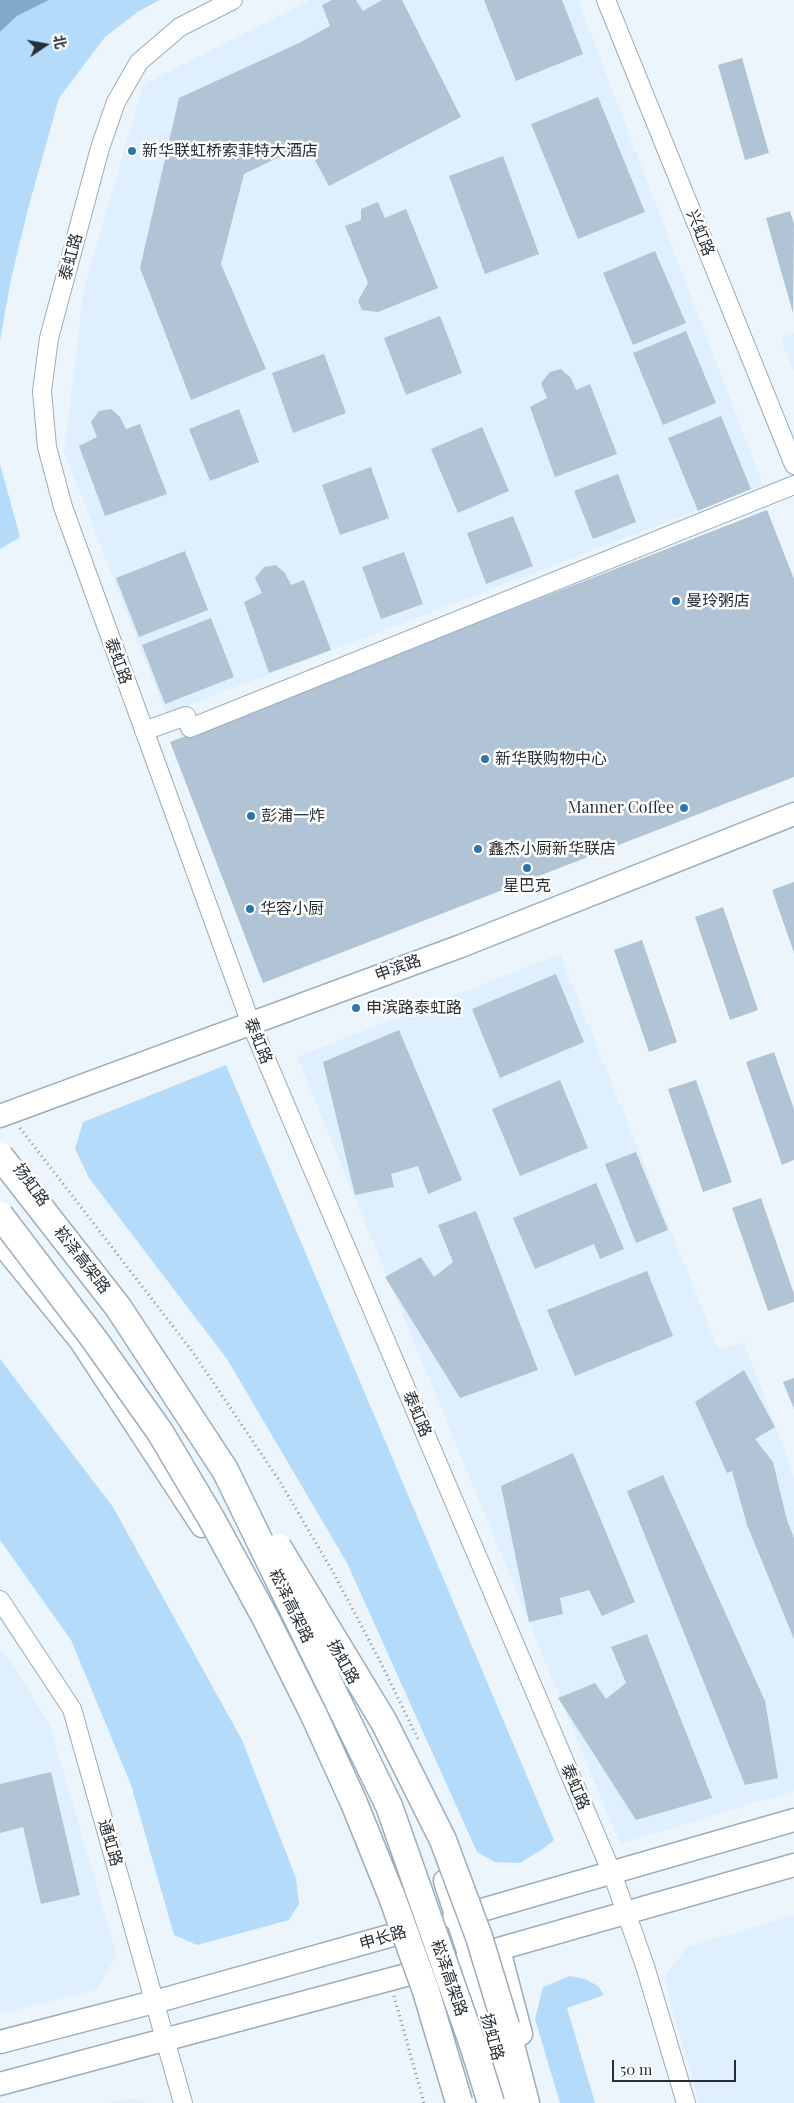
<!DOCTYPE html>
<html>
<head>
<meta charset="utf-8">
<style>
	body { margin:0 }
	#map { position:relative; width:794px; height:2103px; overflow:hidden; background:#edf5fc; font-family:"Playfair Display","Noto Sans SC",serif }
	canvas { display:block }
	.north { position:absolute; left:20px; top:20px; width:50px; height:50px; -webkit-text-stroke:4px #fff; paint-order:stroke; rotate:78deg; font-size:14px; font-weight:700; line-height:20px; text-align:center; color:#272f35 }
	.north::after { content:''; display:block; margin:auto; width:18px; height:22px; background:#272f35; clip-path:polygon(50% 0,100% 100%,50% 72%,0 100%) }
	.scale { position:absolute; left:612px; top:2060px; width:124px; height:22px; box-sizing:border-box; border:2px solid #272f35; border-top:0; padding-left:6px; font-size:15px; line-height:18px; white-space:nowrap; color:#272f35; -webkit-text-stroke:4px #fff; paint-order:stroke }
</style>
</head>
<body>
<div id="map">
<canvas width="794" height="2103"></canvas>
<div class="north">北</div>
<div class="scale">50 m</div>
</div>
<script>
const ctx = document.querySelector('canvas').getContext('2d');
ctx.lineJoin = 'round';
function fill(path, color) { ctx.fillStyle = color; ctx.fill(path, 'evenodd'); }
const toPath = rows => new Path2D(rows.map(r => 'M' + r).join(''));
function stroke(path, color, width, dash) { ctx.strokeStyle = color; ctx.lineWidth = width; ctx.lineCap = dash ? 'butt' : 'round'; ctx.setLineDash(dash || []); ctx.stroke(path); }
function label(font, color, halo, rows, align = 'center') {
  ctx.font = font + ' "Playfair Display","Noto Sans SC",serif'; ctx.lineWidth = 5; ctx.setLineDash([]); ctx.textBaseline = 'middle'; ctx.strokeStyle = halo; ctx.fillStyle = color; for (const [text, x, y, turn = 0] of rows) {
    ctx.save(); ctx.translate(x, y); ctx.rotate((+turn || 0) * Math.PI / 180); ctx.textAlign = isNaN(turn) ? turn : align; if (halo) ctx.strokeText(text, 0, 0); ctx.fillText(text, 0, 0); ctx.restore();
  }
}
const built = toPath([
	[310,0,578,0,763,485,166,714,64,452,84,288,143,85],
	[794,333,794,371,780,338],
	[560,954,719,1351,744,1342,794,1477,794,1791,620,1844,297,1057],
	[0,1649,17,1671,50,1726,117,1955,96,1990,0,2014],
	[794,1915,794,2103,699,2103,664,1978,687,1947],
	[129,2098,147,2103,108,2103]
]);
const green = toPath([
	[49,0,160,0,139,11,105,37,59,98,28,209,11,279,0,341,0,32,17,16],
	[0,464,20,537,0,549],
	[226,1065,554,1840,544,1848,520,1863,495,1862,477,1852,347,1563,227,1359,89,1178,75,1149,83,1122],
	[0,1359,113,1507,242,1740,296,1878,299,1904,289,1920,197,1945,174,1935,131,1785,71,1640,0,1540],
	[570,1976,585,1979,598,1986,604,1995,567,2008,595,2103,560,2103,535,2019,543,1987]
]);
const water = toPath([
	[0,0,49,0,17,16,0,32]
]);
const building = toPath([
	[332,0,356,0,363,11,382,0,402,0,461,117,329,186,306,144,244,174,221,264,266,369,191,400,140,268,179,98,299,43,330,26,322,5],
	[484,0,562,0,583,54,516,81],
	[742,58,769,153,745,160,718,65],
	[598,97,645,212,578,239,531,124],
	[503,156,539,254,485,274,449,176],
	[378,202,385,218,406,209,438,288,378,312,362,310,358,301,368,283,345,226,361,220,361,209],
	[790,211,794,224,793,313,766,218],
	[655,251,686,323,633,345,603,273],
	[440,316,462,373,406,395,384,338],
	[686,331,716,403,663,425,633,353],
	[324,354,346,413,293,433,272,373],
	[561,369,571,378,576,390,590,384,617,454,555,477,530,407,547,398,541,383,550,372],
	[111,409,120,417,126,429,140,424,167,494,105,516,79,446,97,437,91,422,99,411],
	[239,409,259,462,210,481,189,429],
	[721,416,751,489,698,511,668,438],
	[482,427,509,491,458,513,431,449],
	[371,467,389,518,340,535,322,485],
	[618,474,636,522,593,539,574,491],
	[767,510,794,579,794,777,263,983,170,742],
	[513,516,533,566,486,584,467,533],
	[185,551,208,610,139,637,116,578],
	[404,552,423,604,381,619,362,567],
	[276,565,285,573,291,585,304,580,331,650,269,673,244,602,262,593,255,578,264,567],
	[211,618,234,677,165,704,142,645],
	[794,882,794,953,772,890],
	[723,907,758,1010,730,1020,695,917],
	[642,940,677,1042,649,1052,614,950],
	[556,974,584,1042,500,1078,472,1009],
	[399,1030,462,1180,428,1194,418,1166,391,1174,394,1187,355,1195,323,1062],
	[774,1052,794,1109,794,1160,782,1165,746,1062],
	[560,1080,588,1148,520,1176,492,1109],
	[696,1080,732,1182,703,1192,668,1089],
	[636,1152,668,1230,636,1243,605,1164],
	[596,1183,624,1249,600,1259,594,1244,535,1269,513,1218],
	[761,1198,794,1294,794,1302,768,1311,732,1208],
	[476,1211,538,1370,460,1398,385,1277,421,1257,434,1277,453,1262,438,1225],
	[647,1271,673,1336,575,1376,547,1310],
	[744,1370,775,1427,755,1439,773,1462,787,1520,794,1538,794,1639,747,1525,732,1471,727,1473,695,1402],
	[794,1378,794,1409,783,1382],
	[573,1453,635,1602,602,1616,589,1590,560,1598,563,1614,529,1622,501,1486],
	[663,1475,765,1701,778,1778,745,1785,627,1491],
	[647,1634,712,1798,636,1820,558,1698,595,1683,606,1699,626,1683,611,1647],
	[51,1772,80,1895,41,1904,23,1827,0,1833,0,1784]
]);
const path = toPath([
	[20,1128,192,1351,279,1480,333,1572,381,1663,419,1741],
	[394,1996,424,2103]
]);
const minor = toPath([
	[233,0,180,27,139,62,116,102,100,148,49,338,42,391,47,447,63,507,251,1024,612,1873,645,1966,686,2103],
	[606,0,794,465],
	[144,731,186,716,190,728,794,485],
	[0,1600,72,1709,183,2103]
]);
const major = toPath([
	[0,1116,461,946,794,814],
	[0,1242,80,1340,202,1526],
	[445,1881,470,1957,510,2103],
	[454,1918,794,1820],
	[499,1950,521,2034],
	[467,1958,794,1865],
	[0,2042,169,1998,421,1927],
	[0,2084,436,1967]
]);
const highway = toPath([
	[506,2026,526,2103]
]);
const highwayBridge = toPath([
	[0,1156,118,1307,225,1470,389,1806,473,2045,491,2103],
	[0,1215,94,1339,160,1432,211,1518,266,1619,313,1713,354,1803,392,1897,426,1991,459,2102],
	[278,1547,384,1722,443,1840,479,1937,506,2026]
]);
const markers = [
	[132,151,5,"#2e76aa"],
	[676,601,5,"#2e76aa"],
	[485,759,5,"#2e76aa"],
	[684,808,5,"#2e76aa"],
	[251,816,5,"#2e76aa"],
	[478,849,5,"#2e76aa"],
	[527,868,5,"#2e76aa"],
	[250,909,5,"#2e76aa"],
	[356,1008,5,"#2e76aa"]
];
const poiNames = [
	["新华联虹桥索菲特大酒店",142,151],
	["曼玲粥店",686,601],
	["新华联购物中心",495,759],
	["Manner Coffee",674,808,"right"],
	["彭浦一炸",261,816],
	["鑫杰小厨新华联店",488,849],
	["星巴克",527,886,"center"],
	["华容小厨",260,909],
	["申滨路泰虹路",366,1008]
];
const streetNames = [
	["兴虹路",700,233,68],
	["泰虹路",71,257,-75],
	["泰虹路",118,661,70],
	["申滨路",398,968,-20],
	["泰虹路",258,1041,68],
	["扬虹路",31,1185,54],
	["崧泽高架路",82,1260,52],
	["泰虹路",417,1414,67],
	["崧泽高架路",291,1606,64],
	["扬虹路",343,1662,61],
	["泰虹路",575,1787,67],
	["通虹路",110,1843,74],
	["申长路",383,1938,-16],
	["崧泽高架路",449,1978,71],
	["扬虹路",492,2037,75]
];
fill(built, '#dfeffd');
fill(green, '#b5dbfb');
fill(water, '#83a9c9');
fill(building, '#b0c4d5');
stroke(minor, '#99adbe', 20);
stroke(major, '#99adbe', 25);
stroke(highway, '#99adbe', 29);
stroke(path, '#868e94', 3, [1, 4]);
stroke(minor, '#fff', 18);
stroke(major, '#fff', 22);
stroke(highway, '#fff', 26);
stroke(highwayBridge, '#99adbe', 29, []);
stroke(highwayBridge, '#fff', 26);
for (const [x, y, r, color] of markers) { const dot = new Path2D(); dot.arc(x, y, r, 0, 2 * Math.PI); ctx.fillStyle = color; ctx.fill(dot); stroke(dot, '#fff', 2); }
label('16px', '#272f35', '#fff', poiNames, 'left');
label('16px', '#272f35', '#fff', streetNames);
</script>
</body>
</html>
